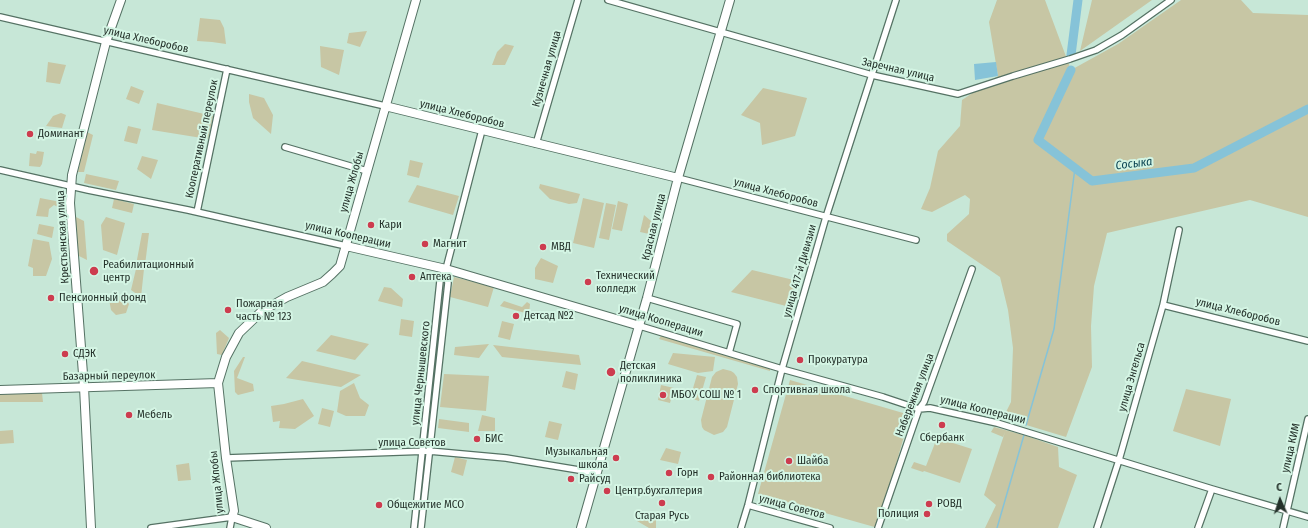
<!DOCTYPE html>
<html>
<head>
<meta charset="utf-8">
<style>
	body { margin:0 }
	#map { position:relative; width:1308px; height:528px; overflow:hidden; background:#c7e7d7; font-family:"Fira Sans Condensed",sans-serif }
	canvas { display:block }
	.north { position:absolute; left:1260px; top:480px; width:40px; height:40px; -webkit-text-stroke:3px #d4f5e4; paint-order:stroke; rotate:357deg; font-size:11px; font-weight:700; line-height:16px; text-align:center; color:#24312a }
	.north::after { content:''; display:block; margin:auto; width:14px; height:18px; background:#24312a; clip-path:polygon(50% 0,100% 100%,50% 72%,0 100%) }
</style>
</head>
<body>
<div id="map">
<canvas width="1308" height="528"></canvas>
<div class="north">С</div>
</div>
<script>
const ctx = document.querySelector('canvas').getContext('2d');
ctx.lineJoin = 'round';
function fill(path, color) { ctx.fillStyle = color; ctx.fill(path, 'evenodd'); }
const toPath = rows => new Path2D(rows.map(r => 'M' + r).join(''));
function stroke(path, color, width, dash) { ctx.strokeStyle = color; ctx.lineWidth = width; ctx.lineCap = dash ? 'butt' : 'round'; ctx.setLineDash(dash || []); ctx.stroke(path); }
function label(font, color, halo, rows, align = 'center') {
  ctx.font = font + ' "Fira Sans Condensed",sans-serif'; ctx.lineWidth = 4; ctx.setLineDash([]); ctx.textBaseline = 'middle'; ctx.strokeStyle = halo; ctx.fillStyle = color; for (const [text, x, y, turn = 0] of rows) {
    ctx.save(); ctx.translate(x, y); ctx.rotate((+turn || 0) * Math.PI / 180); ctx.textAlign = isNaN(turn) ? turn : align; if (halo) ctx.strokeText(text, 0, 0); ctx.fillText(text, 0, 0); ctx.restore();
  }
}
const green = toPath([
	[997,0,1045,0,1071,70,1118,44,1181,0,1241,0,1253,13,1308,15,1308,217,1250,200,1107,233,1094,286,1091,326,1092,367,1066,437,1003,418,1011,402,1013,348,1008,310,1000,277,947,241,947,234,969,214,970,199,965,195,932,212,921,209,930,188,938,151,960,126,962,100,998,76,989,22],
	[1092,0,1152,0,1080,51],
	[200,18,220,20,224,28,226,44,212,42,197,41],
	[367,31,360,47,347,43,349,33],
	[505,44,514,46,505,65,492,65,497,52],
	[320,46,344,50,339,75,321,67],
	[48,62,66,65,60,84,46,82],
	[131,86,144,91,139,104,126,99],
	[763,88,807,98,795,136,762,145,760,123,741,115],
	[249,94,264,98,273,115,271,134,253,118,249,102],
	[157,103,213,116,208,139,152,130],
	[61,113,66,115,62,128,46,126,53,116],
	[128,126,141,129,137,144,124,141],
	[87,132,93,135,84,172,78,172],
	[37,151,44,152,42,164,40,167,29,166,30,153,36,154],
	[142,156,158,160,151,179,137,169],
	[410,160,423,163,419,178,407,175],
	[86,174,119,181,116,190,84,183],
	[540,184,580,194,577,203,569,204,550,199,539,188],
	[417,185,459,196,453,215,408,202],
	[40,198,66,203,67,212,54,205,49,209,48,217,36,216],
	[583,198,604,203,594,248,573,243],
	[114,199,134,204,132,213,112,208],
	[618,201,628,204,622,231,612,229],
	[606,203,616,205,609,240,599,238],
	[644,215,657,226,654,235,640,232],
	[74,216,84,221,87,260,77,255],
	[106,217,125,223,117,255,103,250,101,225],
	[39,224,54,227,52,238,37,234],
	[142,233,149,233,145,265,136,265],
	[33,239,49,242,52,259,46,276,33,276,33,268,28,266],
	[541,258,558,266,553,283,535,279,535,268],
	[136,269,144,269,141,297,131,290],
	[752,270,798,281,794,308,731,292],
	[454,277,494,287,488,307,450,297],
	[384,287,391,288,403,299,402,307,378,301],
	[108,294,124,297,129,304,126,313,116,315,111,310],
	[504,301,522,307,527,302,530,304,529,314,500,306],
	[401,319,414,321,412,337,399,335],
	[502,321,514,324,510,340,498,337],
	[220,330,229,338,222,355,217,354,216,333],
	[662,334,770,367,770,371,659,339],
	[331,335,369,344,355,360,316,351],
	[489,344,479,358,454,355,455,347],
	[493,345,579,355,581,365,502,357],
	[673,353,715,357,713,371,698,373,668,364],
	[243,357,245,357,237,378,253,384,254,391,238,395,235,392,234,371],
	[302,361,361,375,341,387,286,378],
	[723,369,731,371,734,373,737,377,738,384,727,427,723,432,714,435,704,430,702,427,701,420,712,377,716,372],
	[566,371,578,374,575,390,562,387],
	[444,374,489,376,486,411,440,407],
	[697,375,706,377,699,401,690,398],
	[790,380,910,415,878,528,758,494],
	[354,383,360,398,369,405,365,416,346,416,337,412,340,391],
	[661,385,674,388,670,403,658,400],
	[1186,389,1231,399,1220,446,1173,431],
	[42,393,43,402,0,402,0,394],
	[303,399,314,416,295,429,279,428,280,421,273,422,271,406,284,404],
	[322,408,334,411,330,427,318,424],
	[482,415,495,418,495,431,478,431],
	[439,419,469,423,469,432,438,428],
	[549,421,562,424,558,440,545,437],
	[994,427,1027,436,1058,447,1059,467,1077,475,1058,528,985,528,996,505,984,495,1005,432,1003,437,991,432],
	[13,430,14,443,0,444,0,431],
	[937,438,972,449,960,483,924,471,923,472,911,468,914,462,926,466],
	[666,448,681,452,678,464,660,460],
	[455,457,467,460,463,476,451,472],
	[189,463,191,480,178,481,176,465],
	[643,514,656,517,656,528,649,528,637,521]
]);
const water = toPath([
	[996,62,998,76,975,80,974,64]
]);
const stream = toPath([
	[1026,425,1054,329,1075,168],
	[997,528,1024,435]
]);
const river = toPath([
	[1071,55,1078,0],
	[1071,70,1038,140,1092,181,1194,168,1308,109]
]);
const street = toPath([
	[608,0,872,75,958,94,1013,76,1070,59,1096,50,1122,35,1171,0],
	[0,17,385,106],
	[536,144,578,0],
	[285,147,367,171],
	[0,170,88,190,188,210,346,246],
	[678,178,916,240],
	[197,212,227,69],
	[647,298,737,324,729,353],
	[1163,305,1308,341],
	[640,326,782,369,883,397,919,409,930,408,997,423,1212,489,1308,517],
	[226,458,429,451,506,458,597,473],
	[748,505,830,528],
	[151,528,232,517,230,528],
	[414,528,440,281,446,269,482,130],
	[421,528,448,283,446,269],
	[741,528,748,505,782,369,826,217,896,0],
	[878,528,919,409,924,402,972,269],
	[1097,528,1119,460,1163,305,1179,230],
	[1198,528,1212,489],
	[1283,528,1308,419]
]);
const secondary = toPath([
	[385,106,678,178],
	[346,246,446,269,640,326],
	[0,390,218,383],
	[91,528,84,387,70,203,72,175,106,42,121,0],
	[266,528,232,517,234,511,226,458,218,383,226,357,239,333,262,311,287,297,323,282,332,274,340,266,416,0],
	[581,528,647,298,678,178,730,0]
]);
const markers = [
	[30,134,4,"#cd3c4f"],
	[371,225,4,"#cd3c4f"],
	[425,244,4,"#cd3c4f"],
	[543,247,4,"#cd3c4f"],
	[94,271,5,"#cd3c4f"],
	[412,277,4,"#cd3c4f"],
	[588,282,4,"#cd3c4f"],
	[51,298,4,"#cd3c4f"],
	[228,310,4,"#cd3c4f"],
	[516,316,4,"#cd3c4f"],
	[65,354,4,"#cd3c4f"],
	[800,360,4,"#cd3c4f"],
	[611,372,5,"#cd3c4f"],
	[755,390,4,"#cd3c4f"],
	[663,395,4,"#cd3c4f"],
	[129,415,4,"#cd3c4f"],
	[942,425,4,"#cd3c4f"],
	[477,439,4,"#cd3c4f"],
	[616,458,4,"#cd3c4f"],
	[789,461,4,"#cd3c4f"],
	[669,473,4,"#cd3c4f"],
	[711,477,4,"#cd3c4f"],
	[571,479,4,"#cd3c4f"],
	[607,491,4,"#cd3c4f"],
	[662,503,4,"#cd3c4f"],
	[929,504,4,"#cd3c4f"],
	[379,505,4,"#cd3c4f"],
	[927,514,4,"#cd3c4f"]
];
const streetNames = [
	["улица Хлеборобов",146,40,13],
	["Кузнечная улица",547,69,-74],
	["Заречная улица",898,70,13],
	["улица Хлеборобов",462,114,14],
	["Кооперативный переулок",202,139,-78],
	["улица Жлобы",352,182,-74],
	["улица Хлеборобов",776,193,15],
	["Красная улица",654,227,-76],
	["улица Кооперации",348,235,13],
	["Крестьянская улица",63,237,-93],
	["улица 417-й Дивизии",800,271,-74],
	["улица Хлеборобов",1238,312,14],
	["улица Кооперации",661,321,17],
	["улица Чернышевского",421,373,-84],
	["Базарный переулок",109,376,-1],
	["улица Энгельса",1132,377,-74],
	["Набережная улица",915,395,-69],
	["улица Кооперации",983,410,14],
	["улица Советов",412,443],
	["улица КИМ",1291,448,-77],
	["улица Жлобы",217,482,-96],
	["улица Советов",792,507,15]
];
const poiNames = [
	["Доминант",38,134],
	["Кари",379,225],
	["Магнит",433,244],
	["МВД",551,247],
	["Реабилитационный",103,265],
	["центр",103,278],
	["Технический",596,276],
	["колледж",596,289],
	["Аптека",420,277],
	["Пенсионный фонд",59,298],
	["Пожарная",236,304],
	["часть № 123",236,317],
	["Детсад №2",524,316],
	["СДЭК",73,354],
	["Прокуратура",808,360],
	["Детская",620,366],
	["поликлиника",620,379],
	["Спортивная школа",763,390],
	["МБОУ СОШ № 1",671,395],
	["Мебель",137,415],
	["Сбербанк",942,438,"center"],
	["БИС",485,439],
	["Музыкальная",608,452,"right"],
	["школа",608,465,"right"],
	["Шайба",797,461],
	["Горн",677,473],
	["Районная библиотека",719,477],
	["Райсуд",579,479],
	["Центр.бухгалтерия",615,491],
	["РОВД",937,504],
	["Общежитие МСО",387,505],
	["Полиция",919,514,"right"],
	["Старая Русь",662,516,"center"]
];
const waterNames = [
	["Сосыка",1134,164,-7]
];
fill(green, '#c7c6a4');
fill(water, '#86c3d8');
stroke(stream, '#86c3d8', 1.5);
stroke(river, '#86c3d8', 9);
stroke(street, '#557264', 8);
stroke(secondary, '#557264', 10);
stroke(street, '#fff', 5.5);
stroke(secondary, '#fff', 8);
for (const [x, y, r, color] of markers) { const dot = new Path2D(); dot.arc(x, y, r, 0, 2 * Math.PI); ctx.fillStyle = color; ctx.fill(dot); stroke(dot, '#d4f5e4', 1.5); }
label('11px', '#24312a', '#d4f5e4', streetNames);
label('11px', '#24312a', '#d4f5e4', poiNames, 'left');
label('italic 12px', '#063f4e', '#d4f5e4', waterNames);
</script>
</body>
</html>
